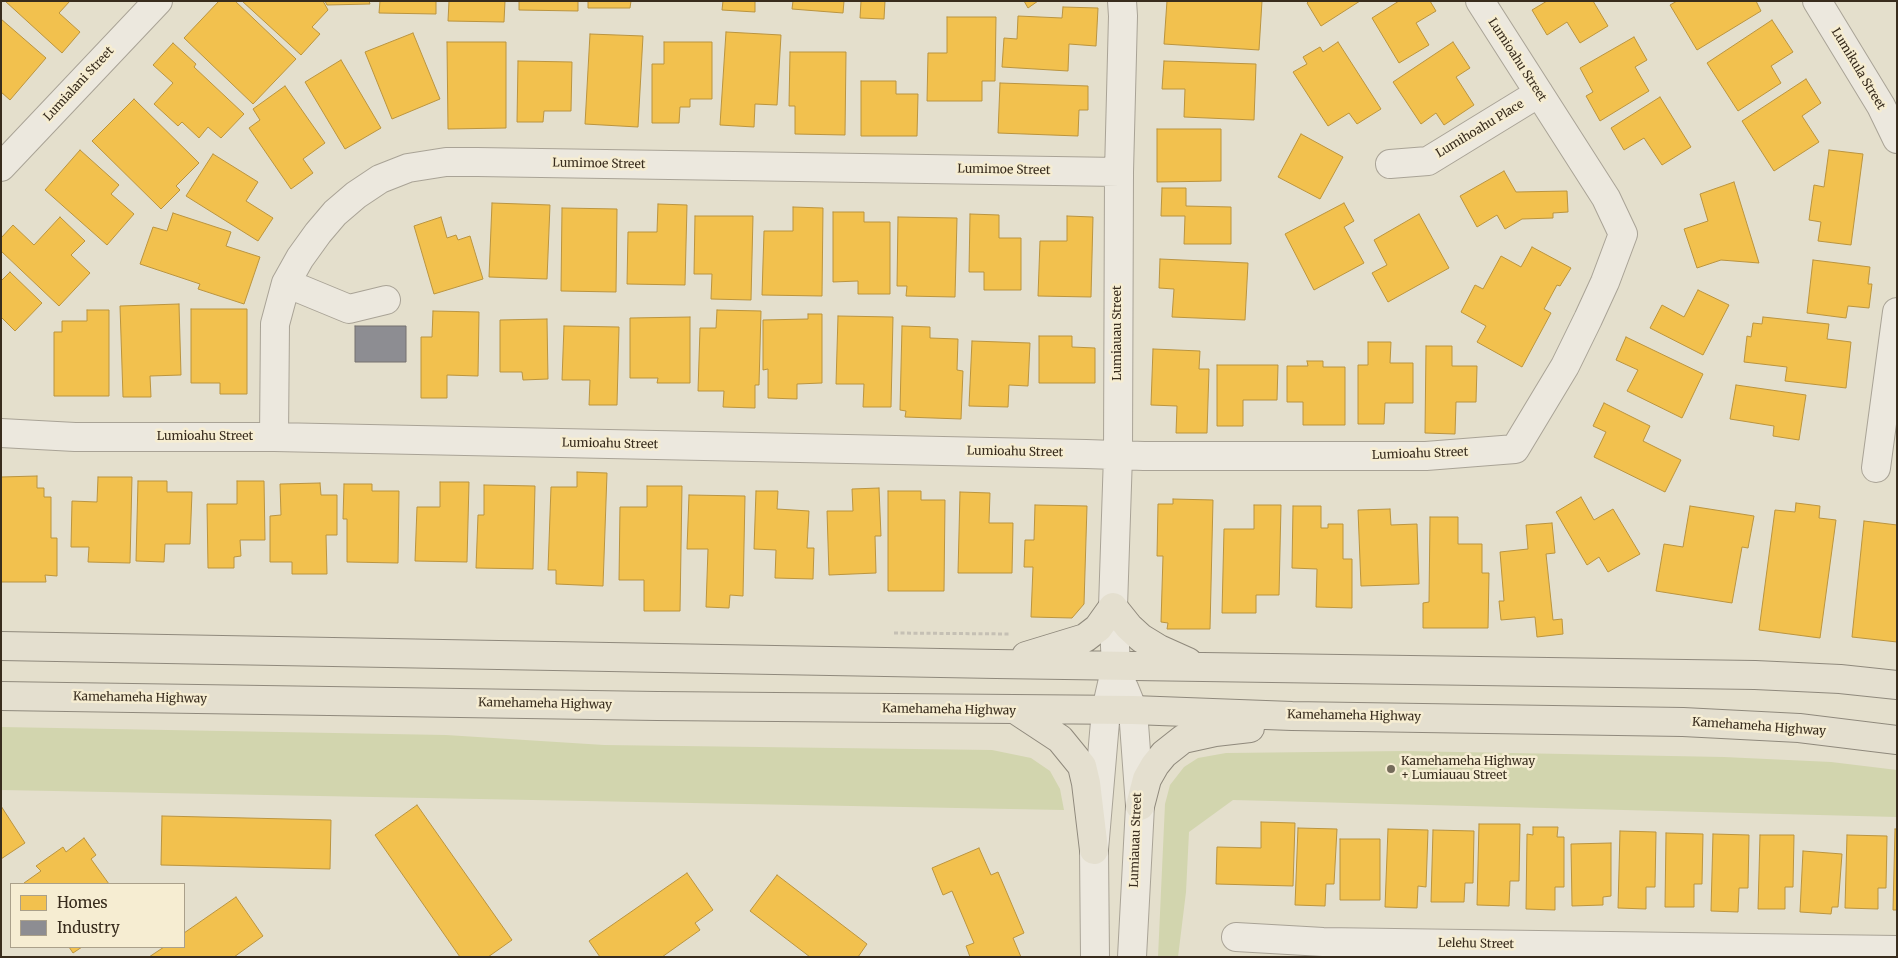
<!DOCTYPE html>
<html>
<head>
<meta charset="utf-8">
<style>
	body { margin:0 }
	#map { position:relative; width:1898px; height:958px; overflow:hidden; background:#e4dfcc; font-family:Merriweather,serif }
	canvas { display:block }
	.frame { position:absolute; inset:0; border:2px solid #382c1d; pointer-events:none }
	.legend { position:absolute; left:10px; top:883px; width:175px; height:65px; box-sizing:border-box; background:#f6edd2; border:1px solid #aaa08a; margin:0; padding:6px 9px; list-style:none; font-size:15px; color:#382c1d }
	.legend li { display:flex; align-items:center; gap:10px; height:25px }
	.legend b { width:25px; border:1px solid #aaa08a }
</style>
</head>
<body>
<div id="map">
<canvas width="1898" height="958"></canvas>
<div class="frame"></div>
<ul class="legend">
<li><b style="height:14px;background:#f2c14e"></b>Homes</li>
<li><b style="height:14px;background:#8d8d92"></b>Industry</li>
</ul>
</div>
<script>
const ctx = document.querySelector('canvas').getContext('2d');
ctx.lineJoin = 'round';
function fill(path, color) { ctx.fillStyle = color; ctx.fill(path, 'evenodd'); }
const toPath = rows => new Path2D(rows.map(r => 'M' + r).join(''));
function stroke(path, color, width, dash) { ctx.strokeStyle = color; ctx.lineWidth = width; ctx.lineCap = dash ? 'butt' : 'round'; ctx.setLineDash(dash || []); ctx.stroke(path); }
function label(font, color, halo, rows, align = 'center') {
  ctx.font = font + ' Merriweather,serif'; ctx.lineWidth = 5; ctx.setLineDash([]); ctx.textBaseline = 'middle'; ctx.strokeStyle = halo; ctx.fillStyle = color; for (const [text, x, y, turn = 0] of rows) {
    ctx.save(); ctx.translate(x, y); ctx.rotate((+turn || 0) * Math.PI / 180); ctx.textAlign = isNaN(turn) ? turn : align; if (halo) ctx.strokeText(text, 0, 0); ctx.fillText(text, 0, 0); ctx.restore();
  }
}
const green = toPath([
	[1,727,446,735,604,745,992,750,1031,758,1050,771,1060,789,1064,810,1,790],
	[1405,751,1724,757,1831,762,1897,770,1897,817,1233,800,1189,832,1186,892,1178,957,1158,957,1165,804,1170,785,1184,767,1198,758,1226,753]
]);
const homes = toPath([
	[5,1,70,1,59,13,80,32,62,53,5,1],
	[219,1,235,1,296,59,253,104,184,38,219,1],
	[242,1,323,1,328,10,312,27,320,34,301,55,242,1],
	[325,1,369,1,370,4,327,5,325,1],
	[380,1,436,1,436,14,379,13,380,1],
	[449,1,505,1,504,22,448,21,449,1],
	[519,1,578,1,578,11,519,10,519,1],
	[588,1,631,1,630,8,588,8,588,1],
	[723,1,755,1,755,12,722,10,723,1],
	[793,1,844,1,843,13,792,9,793,1],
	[861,1,885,1,884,19,860,18,861,1],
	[1024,1,1038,1,1028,8,1024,1],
	[1167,1,1262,1,1259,50,1164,44,1167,1],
	[1309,1,1360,1,1321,26,1307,3,1309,1],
	[1399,1,1430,1,1436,11,1416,23,1429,45,1399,63,1372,18,1399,1],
	[1547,1,1593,1,1608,26,1580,43,1567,22,1547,35,1532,10,1547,1],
	[1677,1,1756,1,1761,11,1697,50,1670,5,1677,1],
	[1063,7,1098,8,1096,46,1069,44,1068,71,1002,67,1004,38,1017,39,1018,16,1062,18,1063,7],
	[947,17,996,17,995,81,982,81,982,101,927,101,928,53,947,53,947,17],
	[1,19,46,58,10,100,1,92,1,19],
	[1772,20,1793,52,1771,66,1781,83,1738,111,1707,63,1772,20],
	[726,32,781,35,777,105,755,104,754,127,720,125,726,32],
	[413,33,440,99,392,119,365,52,413,33],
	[590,34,643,36,638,127,585,124,590,34],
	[1634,37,1647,60,1635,67,1649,91,1600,121,1586,96,1593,92,1580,68,1634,37],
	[447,42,506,42,506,128,448,129,447,42],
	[664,42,712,42,712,99,690,99,690,107,680,107,679,123,652,123,652,64,664,64,664,42],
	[1338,42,1381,109,1357,124,1349,113,1328,126,1293,72,1307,64,1303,57,1320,47,1323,52,1338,42],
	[1453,42,1470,68,1456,77,1474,105,1444,125,1436,113,1421,124,1393,82,1453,42],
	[173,43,196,64,194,67,244,114,221,138,208,127,199,138,182,122,178,126,154,104,173,83,153,65,173,43],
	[790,52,846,52,845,135,795,134,795,106,789,106,790,52],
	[341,60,381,128,345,149,305,82,341,60],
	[518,61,572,62,571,111,544,111,543,122,517,122,518,61],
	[1164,61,1256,64,1254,120,1184,117,1185,89,1162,89,1164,61],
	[1806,79,1821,103,1802,116,1819,142,1774,171,1742,121,1806,79],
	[861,81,896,81,896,94,918,94,917,136,861,136,861,81],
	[1000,83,1088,86,1088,110,1079,110,1078,136,998,133,1000,83],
	[285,86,325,143,303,159,313,173,291,189,249,128,260,120,253,109,285,86],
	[1660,97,1691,147,1662,165,1644,138,1624,150,1611,128,1660,97],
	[134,99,199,163,176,186,180,190,161,209,92,141,134,99],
	[1157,129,1221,129,1221,181,1157,182,1157,129],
	[1301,134,1343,157,1320,199,1278,177,1301,134],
	[80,150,119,185,111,194,134,214,107,245,45,190,80,150],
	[1829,150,1863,154,1851,245,1818,241,1821,222,1809,220,1814,185,1824,187,1829,150],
	[213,154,258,182,246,201,273,218,258,241,186,196,213,154],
	[1504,171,1516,192,1567,191,1568,212,1553,213,1553,218,1522,219,1505,229,1497,215,1477,227,1460,196,1504,171],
	[1734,182,1759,263,1721,260,1697,268,1684,229,1708,221,1700,194,1734,182],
	[1162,188,1186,188,1186,206,1231,207,1231,244,1184,244,1185,216,1161,216,1162,188],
	[492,203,550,205,547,279,489,277,492,203],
	[1344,203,1354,221,1344,227,1364,263,1314,290,1285,234,1344,203],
	[658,204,687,205,685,285,627,284,628,232,657,232,658,204],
	[793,207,823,208,822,296,762,295,764,231,793,231,793,207],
	[562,208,617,209,616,292,561,291,562,208],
	[833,212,864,212,864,222,890,222,890,294,858,294,858,281,833,282,833,212],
	[173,213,231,232,226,246,260,257,244,304,198,289,200,284,140,264,153,227,167,231,173,213],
	[970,214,999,215,999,238,1021,238,1021,290,984,290,984,272,969,272,970,214],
	[1419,214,1449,268,1388,302,1372,273,1387,265,1374,240,1419,214],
	[695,216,753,216,751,300,711,299,712,274,694,274,695,216],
	[1067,216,1093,217,1091,297,1038,296,1040,241,1067,241,1067,216],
	[60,217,85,241,71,255,90,273,59,306,1,251,1,238,13,225,34,245,60,217],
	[441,217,447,238,456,235,458,240,470,236,483,279,434,294,414,226,441,217],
	[898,217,957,218,955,297,906,296,907,286,897,286,898,217],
	[1532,247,1571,268,1560,286,1557,285,1544,309,1551,313,1522,367,1477,342,1486,326,1461,312,1475,285,1483,289,1501,256,1521,267,1532,247],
	[1160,259,1248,263,1245,320,1172,317,1174,289,1159,288,1160,259],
	[1813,260,1870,267,1868,284,1872,284,1869,308,1848,306,1846,318,1807,313,1813,260],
	[10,272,42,303,15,331,1,317,1,281,10,272],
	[1698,290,1729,305,1703,355,1650,328,1662,305,1684,317,1698,290],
	[179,304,181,375,150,376,151,397,123,397,120,306,179,304],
	[191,309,247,309,247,394,220,394,220,383,191,383,191,309],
	[87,310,109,310,109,396,54,396,54,332,62,332,62,321,87,321,87,310],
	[717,310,761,311,759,385,755,385,755,408,723,407,724,391,698,391,700,328,716,328,717,310],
	[433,311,479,312,478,376,447,375,447,398,421,398,421,337,432,337,433,311],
	[808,314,822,314,822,383,797,384,797,399,768,398,768,369,763,370,763,320,808,319,808,314],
	[838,316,893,317,891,407,863,407,864,384,836,384,838,316],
	[690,317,690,383,657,383,658,378,630,378,630,318,690,317],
	[1763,317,1829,324,1827,339,1851,342,1846,388,1785,381,1787,367,1744,362,1747,336,1751,337,1753,323,1762,324,1763,317],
	[547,319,548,379,523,380,522,372,500,372,500,320,547,319],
	[564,326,619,327,617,405,589,405,590,380,562,380,564,326],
	[902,326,930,327,930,338,958,339,957,370,963,371,961,419,905,417,906,411,900,410,902,326],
	[1039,336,1072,336,1072,347,1095,348,1095,383,1039,383,1039,336],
	[1626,337,1703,374,1682,418,1627,391,1638,370,1616,360,1626,337],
	[972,341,1030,343,1028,386,1009,385,1008,407,969,406,972,341],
	[1368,342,1391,342,1390,363,1413,363,1413,403,1385,403,1384,424,1358,424,1358,365,1368,365,1368,342],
	[1426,346,1452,346,1452,366,1477,366,1476,402,1456,402,1455,434,1425,433,1426,346],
	[1153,349,1200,351,1199,369,1209,369,1207,433,1176,433,1177,406,1151,405,1153,349],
	[1307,361,1323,361,1323,367,1345,367,1345,425,1303,425,1303,402,1287,402,1287,366,1308,366,1307,361],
	[1217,365,1278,365,1277,400,1243,400,1243,426,1217,426,1217,365],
	[1736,385,1806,395,1799,440,1773,436,1774,426,1730,419,1736,385],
	[1604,403,1650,426,1643,441,1681,460,1665,492,1594,457,1606,432,1593,426,1604,403],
	[577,472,607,473,603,586,556,584,556,570,548,570,551,487,577,487,577,472],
	[37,476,37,488,44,488,44,497,51,497,51,538,57,538,57,576,45,575,46,582,1,582,1,477,37,476],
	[98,477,132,477,130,563,88,562,89,547,71,547,72,501,97,502,98,477],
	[138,481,167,481,167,492,192,492,190,544,165,544,164,562,136,561,138,481],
	[237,481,264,481,265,540,240,540,241,556,234,557,234,568,208,568,207,504,237,504,237,481],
	[440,482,469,482,467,562,415,561,417,507,440,507,440,482],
	[320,483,321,495,337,495,337,535,326,535,327,574,292,574,292,562,270,562,270,516,281,515,280,484,320,483],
	[344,484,372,484,372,491,399,491,398,563,347,562,347,519,343,519,344,484],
	[484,485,535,486,533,569,476,568,478,515,484,515,484,485],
	[647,486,682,486,680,611,644,611,644,580,619,580,620,507,647,507,647,486],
	[879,488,881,536,875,536,876,573,829,575,827,511,853,511,852,489,879,488],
	[756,491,778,491,777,509,809,511,807,548,814,548,813,579,775,578,776,550,754,549,756,491],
	[888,491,921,491,921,500,945,500,944,591,888,591,888,491],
	[960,492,990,493,989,523,1013,523,1012,573,958,573,960,492],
	[689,495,745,496,743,596,730,595,729,608,706,607,708,549,687,549,689,495],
	[1581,497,1594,520,1613,509,1640,554,1608,572,1599,557,1587,565,1556,512,1581,497],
	[1173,499,1213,500,1210,629,1167,629,1168,623,1161,622,1163,556,1157,556,1158,504,1173,504,1173,499],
	[1796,503,1820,506,1819,518,1836,520,1820,638,1759,630,1775,510,1795,512,1796,503],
	[1035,505,1087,506,1084,604,1072,618,1031,617,1033,567,1024,567,1025,540,1034,540,1035,505],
	[1254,505,1281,505,1279,595,1256,595,1256,613,1222,613,1224,529,1254,529,1254,505],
	[1293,506,1321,506,1321,528,1328,528,1328,524,1343,524,1343,559,1352,559,1352,608,1316,607,1317,569,1292,568,1293,506],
	[1690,506,1754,516,1748,548,1742,547,1732,603,1656,591,1664,544,1683,547,1690,506],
	[1390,509,1391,525,1417,524,1419,584,1361,586,1358,510,1390,509],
	[1430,517,1458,517,1458,544,1482,544,1482,573,1489,573,1488,628,1423,628,1423,603,1429,602,1430,517],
	[1864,521,1897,525,1897,642,1852,637,1864,521],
	[1552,523,1555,553,1546,554,1553,620,1562,619,1563,634,1537,637,1535,617,1501,620,1499,601,1504,601,1500,552,1528,549,1526,525,1552,523],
	[417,805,512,940,488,957,460,957,375,835,417,805],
	[1,806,25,843,1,859,1,806],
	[162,816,331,820,330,869,161,865,162,816],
	[1261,822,1295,823,1293,886,1216,884,1217,847,1261,848,1261,822],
	[1479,824,1520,824,1519,881,1510,881,1509,906,1477,905,1479,824],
	[1533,827,1558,827,1557,837,1564,837,1564,887,1555,887,1555,910,1526,909,1527,834,1533,835,1533,827],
	[1298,828,1337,829,1334,884,1326,884,1325,906,1295,905,1298,828],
	[1388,829,1428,830,1426,887,1418,886,1417,908,1385,907,1388,829],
	[1895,829,1897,829,1897,910,1893,910,1895,829],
	[1433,830,1474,831,1473,883,1465,883,1464,902,1431,902,1433,830],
	[1620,831,1656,832,1655,887,1646,887,1646,909,1618,908,1620,831],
	[1666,833,1703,834,1702,884,1694,884,1694,907,1665,907,1666,833],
	[1713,834,1749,835,1748,888,1739,888,1738,912,1711,911,1713,834],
	[1760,835,1794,835,1793,887,1785,887,1785,909,1758,909,1760,835],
	[1847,835,1887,836,1886,888,1878,888,1878,909,1845,908,1847,835],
	[84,838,96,855,91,859,109,884,25,884,24,883,41,871,36,866,63,847,66,852,84,838],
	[1340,839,1380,839,1380,900,1340,900,1340,839],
	[1611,843,1611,896,1603,897,1603,905,1572,906,1571,844,1611,843],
	[979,848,991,875,998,872,1024,933,1013,938,1021,957,970,957,966,946,974,943,952,891,943,895,932,868,979,848],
	[1803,851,1842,854,1838,907,1832,907,1831,914,1800,912,1803,851],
	[687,873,713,910,695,923,700,930,662,957,600,957,589,941,687,873],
	[777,875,867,944,858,957,810,957,750,911,777,875],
	[236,897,263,936,234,957,149,957,164,947,184,947,184,933,236,897],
	[69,947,82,947,73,953,69,947]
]);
const industry = toPath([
	[355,326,406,326,406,362,355,362,355,326]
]);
const path = toPath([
	[894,633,1011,634]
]);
const minor = toPath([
	[1817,1,1881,106,1897,139],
	[1390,164,1428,161,1539,93],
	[1,167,158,1],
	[286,283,349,309,386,300],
	[1,433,75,437,274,437,1086,454,1144,456,1426,456,1515,449,1565,366,1588,319,1605,282,1623,234,1606,198,1480,1],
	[274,437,275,324,286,283,300,258,318,233,335,213,356,195,380,179,408,168,446,162,477,162,1119,172],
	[1876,468,1897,312],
	[1124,688,1133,710,1140,806,1132,957],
	[1236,937,1323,942,1897,950],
	[1095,957,1094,850,1106,710,1116,666,1113,607,1118,455,1119,172,1123,16,1122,1]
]);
const major = toPath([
	[1,646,996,664,1755,675,1840,679,1897,685],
	[1026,656,1085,638,1098,628,1113,607,1129,627,1141,638,1159,649,1188,662],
	[1,696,657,706,1133,710,1292,716,1683,722,1799,728,1897,740],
	[1016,710,1060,739,1082,766,1086,783,1094,850],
	[1140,806,1147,779,1155,765,1164,754,1183,739,1215,732,1250,728]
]);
const markers = [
	[1391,769,5,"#746b5a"]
];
const streetNames = [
	["Lumioahu Street",1517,60,57],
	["Lumikula Street",1858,69,59],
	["Lumialani Street",79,84,-47],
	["Lumihoahu Place",1480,129,-31],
	["Lumimoe Street",599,164,1],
	["Lumimoe Street",1004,170,1],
	["Lumiauau Street",1118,333,-90],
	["Lumioahu Street",205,437],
	["Lumioahu Street",610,444,1],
	["Lumioahu Street",1015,452,1],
	["Lumioahu Street",1420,454,-2],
	["Kamehameha Highway",140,698,1],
	["Kamehameha Highway",545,704,1],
	["Kamehameha Highway",949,710,1],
	["Kamehameha Highway",1354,716,1],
	["Kamehameha Highway",1759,727,4],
	["Lumiauau Street",1136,840,-88],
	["Lelehu Street",1476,944,1]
];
const poiNames = [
	["Kamehameha Highway",1401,762],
	["+ Lumiauau Street",1401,776]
];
fill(green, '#d2d5ae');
fill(homes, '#f2c14e');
stroke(homes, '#ba943f', 1);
fill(industry, '#8d8d92');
stroke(industry, '#74706f', 1);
stroke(minor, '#a9a396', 30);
stroke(major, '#8f897c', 30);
stroke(path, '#c5c0b4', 3, [4, 2.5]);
stroke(minor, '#ece8de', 28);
stroke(major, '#e4dfcf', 28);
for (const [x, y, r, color] of markers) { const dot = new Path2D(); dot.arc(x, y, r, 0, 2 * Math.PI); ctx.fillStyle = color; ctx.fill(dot); stroke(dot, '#f6edd2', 2); }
label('12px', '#382c1d', '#f6edd2', streetNames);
label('12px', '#382c1d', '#f6edd2', poiNames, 'left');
</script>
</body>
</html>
